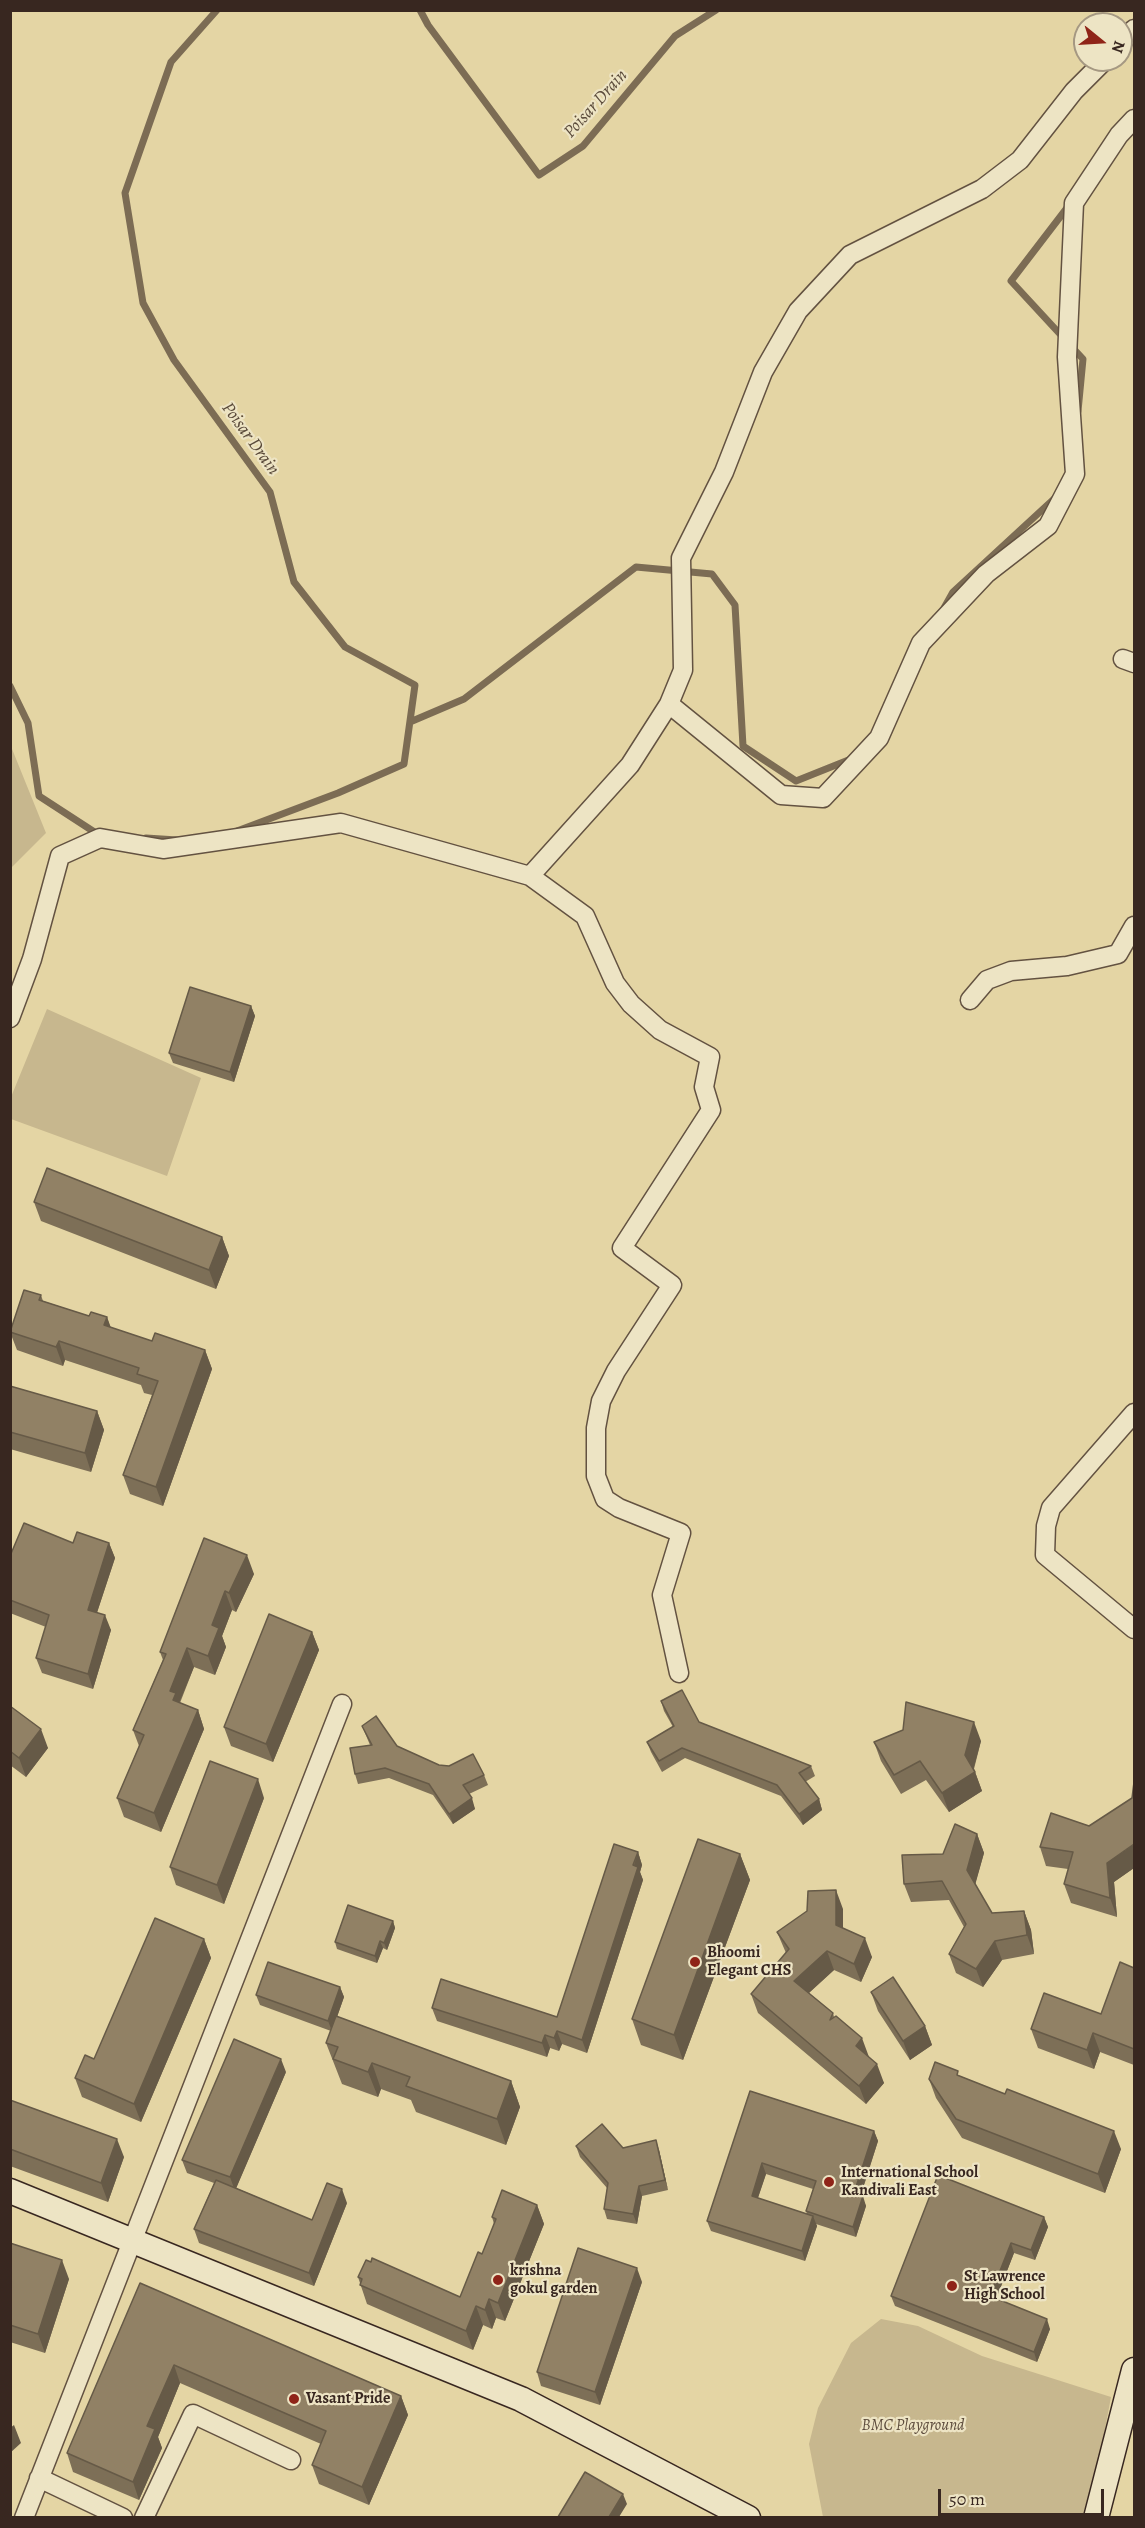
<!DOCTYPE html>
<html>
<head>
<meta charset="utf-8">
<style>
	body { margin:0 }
	#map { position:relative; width:1145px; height:2528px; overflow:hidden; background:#e4d5a4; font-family:Alegreya,serif }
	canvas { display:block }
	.frame { position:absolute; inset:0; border:12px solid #382720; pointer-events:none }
	.north { position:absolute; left:1073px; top:12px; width:60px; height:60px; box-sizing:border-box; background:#ede4c4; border:2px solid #a59882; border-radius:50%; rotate:108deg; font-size:16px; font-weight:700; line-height:24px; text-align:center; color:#382720 }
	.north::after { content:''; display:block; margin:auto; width:21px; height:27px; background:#8f2418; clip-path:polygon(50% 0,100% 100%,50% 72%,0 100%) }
	.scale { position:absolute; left:938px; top:2489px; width:166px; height:27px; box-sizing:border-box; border:3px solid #382720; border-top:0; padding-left:8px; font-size:18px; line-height:21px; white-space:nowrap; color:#382720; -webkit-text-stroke:4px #ede4c4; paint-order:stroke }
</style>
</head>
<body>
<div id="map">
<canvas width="1145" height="2528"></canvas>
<div class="frame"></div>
<div class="north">N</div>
<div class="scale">50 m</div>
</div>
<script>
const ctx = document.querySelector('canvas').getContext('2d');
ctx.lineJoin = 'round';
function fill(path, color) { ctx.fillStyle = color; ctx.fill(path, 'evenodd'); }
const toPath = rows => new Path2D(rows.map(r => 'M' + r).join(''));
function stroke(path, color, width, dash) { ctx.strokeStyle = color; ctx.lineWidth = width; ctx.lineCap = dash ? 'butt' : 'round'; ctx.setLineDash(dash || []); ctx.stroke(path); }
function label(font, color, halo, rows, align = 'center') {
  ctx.font = font + ' Alegreya,serif'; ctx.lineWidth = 4.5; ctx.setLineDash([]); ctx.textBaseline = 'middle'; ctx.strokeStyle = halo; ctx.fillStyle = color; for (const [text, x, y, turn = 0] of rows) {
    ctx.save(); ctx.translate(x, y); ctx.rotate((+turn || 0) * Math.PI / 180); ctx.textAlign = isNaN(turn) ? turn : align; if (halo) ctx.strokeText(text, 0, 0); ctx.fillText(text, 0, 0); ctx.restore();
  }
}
const green = toPath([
	[10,744,46,833,11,868,10,868],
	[47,1009,201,1078,167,1176,11,1119,11,1097],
	[881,2319,918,2326,982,2356,1111,2397,1099,2461,1082,2517,823,2517,809,2444,818,2408,851,2343]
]);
const stream = toPath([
	[217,10,171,62,125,193,143,303,174,360,270,492,294,582,345,647,415,685,404,764,338,793,237,831],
	[420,10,428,25,539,175,583,146,675,36,716,10],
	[1070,204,1011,281,1083,359,1078,411],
	[944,608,953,592,1055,498],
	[10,686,28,723,39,796,99,835],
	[410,722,464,699,636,567,712,574,735,605,743,746,796,781,851,759],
	[146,838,177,840]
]);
const street = toPath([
	[1121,43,1134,29],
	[1123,659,1134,663],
	[669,704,781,795,823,798,879,738,921,643,986,574,1048,526,1075,474,1067,357,1074,203,1119,135,1134,119],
	[530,876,630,765,669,704,683,670,681,558,724,472,763,372,798,311,850,255,982,189,1020,160,1074,91,1105,60],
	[970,1000,987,980,1011,971,1067,966,1118,954,1134,926],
	[10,1018,32,959,60,856,100,838,163,849,341,823,530,876,585,916,615,983,631,1004,660,1030,710,1057,704,1087,711,1110,622,1248,672,1285,616,1371,601,1401,596,1428,596,1476,605,1499,619,1508,681,1533,662,1595,679,1673],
	[1134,1413,1051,1508,1046,1526,1045,1555,1134,1629],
	[39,2478,123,2518],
	[24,2518,342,1704],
	[144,2518,193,2414,291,2460]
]);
const secondary = toPath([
	[10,2191,521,2399,748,2518],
	[1096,2518,1134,2370]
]);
const wall = toPath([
	[251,1006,255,1016,234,1082,173,1063,169,1053],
	[34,1202,222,1237,229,1256,216,1289,41,1221],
	[41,1295,43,1301,89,1316,107,1317,110,1327,152,1341,205,1350,212,1369,163,1506,130,1494,123,1475,152,1395,144,1393,141,1385,65,1360,63,1366,17,1350,10,1332],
	[10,1386,97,1411,104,1430,91,1472,10,1449],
	[204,1538,254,1574,236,1612,232,1610,222,1636,226,1647,215,1675,194,1667,180,1703,198,1710,204,1729,161,1832,124,1817,117,1798,139,1746,133,1730,163,1660,160,1652],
	[73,1543,109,1543,115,1558,97,1612,111,1630,93,1689,42,1673,36,1658,46,1627,10,1613,10,1556],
	[312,1632,319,1650,273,1762,231,1746,224,1727],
	[661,1701,699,1722,811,1766,815,1776,805,1782,819,1799,822,1810,803,1825,781,1796,685,1758,662,1772,651,1752,647,1742,673,1727,664,1711],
	[10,1706,48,1748,26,1777,10,1765],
	[362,1726,397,1746,439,1765,484,1775,488,1785,469,1794,475,1809,453,1824,433,1795,389,1778,358,1784,355,1774,370,1745],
	[981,1741,974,1769,982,1791,949,1812,926,1780,901,1794,881,1761,874,1742],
	[264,1798,224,1904,176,1885,170,1867],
	[1051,1813,1134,1868,1114,1882,1117,1917,1071,1903,1064,1884,1068,1869,1046,1866,1040,1847],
	[977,1834,984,1853,975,1884,992,1913,1024,1911,1031,1930,1034,1954,1002,1960,983,1987,956,1973,949,1954,964,1927,949,1900,911,1902,904,1884,943,1854],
	[638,1852,642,1865,640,1872,643,1880,587,2053,562,2044,559,2051,550,2048,547,2057,437,2021,432,2008,557,2017],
	[740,1854,750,1880,683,2060,641,2045,632,2019],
	[843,1909,843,1928,872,1957,861,1982,834,1970,809,1993,833,2013,834,2017,869,2057,884,2083,866,2104,758,2013,751,1994,786,1953,777,1932],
	[393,1921,395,1928,387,1950,383,1948,377,1963,337,1949,335,1942],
	[204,1939,211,1958,141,2122,82,2097,75,2078,94,2059],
	[1134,1968,1134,2065,1100,2052,1094,2069,1038,2048,1031,2029,1101,2014],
	[340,1987,344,1997,337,2017,511,2081,520,2107,506,2145,416,2112,411,2100,381,2089,378,2097,342,2084,326,2043,331,2031,260,2005,256,1995],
	[871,1992,925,2026,932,2045,910,2060,878,2011],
	[286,2072,236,2188,312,2220,347,2203,314,2286,199,2243,194,2229,214,2183,187,2173,182,2160],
	[960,2076,1005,2094,1121,2149,1105,2193,962,2138,936,2098,929,2079],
	[750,2091,874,2131,878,2141,861,2195,866,2206,856,2237,816,2224,817,2226,805,2261,711,2231,707,2221],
	[766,2174,813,2189,806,2211,807,2214,758,2198],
	[10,2100,124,2157,108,2202,10,2166],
	[576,2146,623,2148,659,2150,668,2190,642,2196,637,2224,607,2219,604,2209,607,2188,580,2157],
	[537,2205,544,2224,505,2321,496,2318,492,2329,483,2325,473,2350,367,2304,358,2277,460,2297,482,2254,494,2224,492,2217],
	[1044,2217,1048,2227,1035,2260,1014,2253,996,2299,1050,2329,1037,2362,895,2306,891,2296],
	[10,2243,69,2279,45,2353,10,2342],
	[642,2282,600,2405,541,2386,537,2372],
	[140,2283,401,2396,408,2415,369,2505,319,2484,312,2465,321,2444,180,2383,158,2437,162,2448,139,2500,73,2472,67,2453]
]);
const shadedWall = toPath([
	[251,1006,255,1016,234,1082,230,1072],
	[222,1237,229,1256,216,1289,209,1270],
	[107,1317,114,1336,104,1325],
	[59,1341,65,1360,63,1366,56,1347],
	[205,1350,212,1369,163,1506,156,1487],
	[97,1411,104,1430,91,1472,85,1453],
	[109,1543,115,1558,93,1625,88,1610],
	[247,1555,254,1574,236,1612,229,1593],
	[225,1591,232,1610,222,1636,226,1647,215,1675,208,1656,212,1625],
	[105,1615,111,1630,93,1689,88,1674],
	[312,1632,319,1650,273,1762,266,1744],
	[187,1648,194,1667,179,1703,180,1719,170,1691],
	[198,1710,204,1729,161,1832,154,1813],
	[974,1722,981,1741,972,1774,965,1755],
	[41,1729,48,1748,26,1777,19,1758],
	[975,1772,982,1791,949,1812,942,1793],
	[258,1779,264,1798,224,1904,217,1885],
	[472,1798,475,1809,453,1824,449,1814],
	[819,1799,822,1810,803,1825,799,1814],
	[977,1834,984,1853,974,1889,967,1870],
	[1134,1844,1134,1868,1114,1882,1117,1917,1110,1898,1107,1863],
	[638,1852,642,1865,640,1872,643,1880,587,2053,582,2040],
	[740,1854,750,1880,683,2060,674,2035],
	[836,1890,843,1909,843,1944,836,1925],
	[1024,1911,1031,1930,1034,1954,1027,1935],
	[393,1921,395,1928,387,1950,384,1943],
	[865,1938,872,1957,861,1982,854,1964],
	[204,1939,211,1958,141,2122,134,2104],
	[380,1941,383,1948,377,1963,375,1956],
	[995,1941,1002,1960,983,1987,976,1969],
	[827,1951,834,1970,801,2000,794,1981],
	[340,1987,344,1997,332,2031,328,2021],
	[925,2026,932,2045,910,2060,903,2041],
	[557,2031,562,2044,559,2051,554,2038],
	[1093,2033,1100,2052,1094,2069,1087,2050],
	[545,2035,550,2048,547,2057,542,2043],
	[862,2038,869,2057,856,2046],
	[281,2059,286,2072,235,2191,230,2177],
	[372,2063,381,2089,378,2097,368,2072],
	[877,2064,884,2083,866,2104,859,2086],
	[511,2081,520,2107,506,2145,497,2119],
	[874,2131,878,2141,858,2203,854,2193],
	[1114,2131,1121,2149,1105,2193,1098,2174],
	[117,2139,124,2157,108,2202,101,2183],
	[656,2140,659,2150,668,2190,665,2180],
	[762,2163,766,2174,755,2206,752,2196],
	[639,2186,642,2196,637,2224,633,2214],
	[342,2189,347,2203,314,2286,309,2273],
	[863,2196,866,2206,856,2237,853,2227],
	[537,2205,544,2224,505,2321,498,2303],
	[813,2216,817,2226,805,2261,802,2251],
	[1044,2217,1048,2227,1035,2260,1031,2250],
	[1011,2243,1014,2253,993,2307,990,2296],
	[62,2260,69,2279,45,2353,38,2334],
	[637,2268,642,2282,600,2405,595,2392],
	[489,2299,496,2318,492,2329,485,2310],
	[476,2306,483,2325,473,2350,466,2331],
	[1047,2319,1050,2329,1037,2362,1034,2352],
	[174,2365,180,2383,158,2437,162,2448,139,2500,133,2482,147,2426],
	[401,2396,408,2415,369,2505,362,2487],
	[14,2425,21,2443,10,2453,10,2428],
	[623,2494,627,2504,619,2517,609,2517]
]);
const building = toPath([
	[190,987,251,1006,230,1072,169,1053,190,987],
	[47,1168,222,1237,209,1270,34,1202,47,1168],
	[24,1290,41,1295,39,1300,89,1316,91,1312,107,1317,104,1325,152,1341,155,1333,205,1350,156,1487,123,1475,158,1381,137,1374,139,1368,59,1341,56,1347,10,1332,24,1290],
	[10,1386,97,1411,85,1453,10,1432,10,1386],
	[24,1523,73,1543,77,1532,109,1543,88,1610,105,1615,88,1674,36,1658,49,1615,10,1600,10,1556,24,1523],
	[204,1538,247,1555,229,1593,225,1591,212,1625,219,1628,208,1656,187,1648,170,1691,176,1693,173,1700,198,1710,154,1813,117,1798,144,1735,133,1730,166,1654,160,1652,204,1538],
	[269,1614,312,1632,266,1744,224,1727,269,1614],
	[682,1690,699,1722,811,1766,799,1773,819,1799,799,1814,777,1785,682,1748,659,1761,647,1742,674,1726,661,1701,682,1690],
	[906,1702,974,1722,965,1755,975,1772,942,1793,920,1761,894,1775,874,1742,903,1730,906,1702],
	[10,1706,41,1729,19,1758,10,1751,10,1706],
	[376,1716,397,1746,439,1765,449,1766,473,1754,484,1775,463,1785,472,1798,449,1814,429,1784,385,1768,355,1774,350,1748,372,1745,362,1726,376,1716],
	[210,1761,258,1779,217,1885,170,1867,210,1761],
	[1134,1782,1134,1844,1107,1863,1110,1898,1064,1884,1073,1852,1040,1847,1051,1813,1089,1826,1132,1798,1134,1782],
	[955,1824,977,1834,967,1870,992,1913,1024,1911,1027,1935,995,1941,976,1969,949,1954,966,1924,942,1881,904,1884,902,1855,943,1854,955,1824],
	[698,1839,740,1854,674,2035,632,2019,698,1839],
	[614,1844,638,1852,633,1865,638,1867,582,2040,557,2031,554,2038,545,2035,542,2043,432,2008,441,1979,557,2017,614,1844],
	[836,1890,836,1925,865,1938,854,1964,827,1951,794,1981,833,2013,830,2020,836,2016,862,2038,856,2046,877,2064,859,2086,751,1994,789,1949,777,1932,807,1911,808,1891,836,1890],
	[348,1905,393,1921,384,1943,380,1941,375,1956,335,1942,348,1905],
	[155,1918,204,1939,134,2104,75,2078,85,2055,94,2059,155,1918],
	[268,1962,340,1987,328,2021,256,1995,268,1962],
	[1120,1962,1134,1968,1134,2049,1093,2033,1087,2050,1031,2029,1044,1993,1101,2014,1120,1962],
	[893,1977,925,2026,903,2041,871,1992,893,1977],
	[336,2016,511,2081,497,2119,406,2086,410,2077,372,2063,368,2072,333,2059,338,2047,326,2043,336,2016],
	[234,2039,281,2059,230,2177,182,2160,234,2039],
	[935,2062,958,2071,957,2075,1005,2094,1007,2089,1114,2131,1098,2174,956,2119,929,2079,935,2062],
	[750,2091,874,2131,854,2193,863,2196,853,2227,806,2211,816,2181,762,2163,752,2196,813,2216,802,2251,707,2221,750,2091],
	[10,2100,117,2139,101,2183,10,2149,10,2100],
	[602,2124,623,2148,656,2140,665,2180,639,2186,633,2214,604,2209,608,2183,576,2146,602,2124],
	[938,2175,1044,2217,1031,2250,1011,2243,990,2296,1047,2319,1034,2352,891,2296,938,2175],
	[216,2180,312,2220,327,2183,342,2189,309,2273,194,2229,216,2180],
	[502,2190,537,2205,498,2303,489,2299,485,2310,476,2306,466,2331,360,2285,362,2279,358,2277,366,2260,371,2262,372,2258,460,2297,478,2252,482,2254,496,2219,492,2217,502,2190],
	[10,2243,62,2260,38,2334,10,2325,10,2243],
	[578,2248,637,2268,595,2392,537,2372,578,2248],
	[140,2283,401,2396,362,2487,312,2465,326,2431,174,2365,147,2426,155,2429,133,2482,67,2453,140,2283],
	[585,2472,623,2494,609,2517,558,2517,585,2472]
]);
const markers = [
	[695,1962,6,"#8f2418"],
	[829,2182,6,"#8f2418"],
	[498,2280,6,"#8f2418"],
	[952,2286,6,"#8f2418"],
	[294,2399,6,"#8f2418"]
];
const poiNames = [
	["Bhoomi",707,1953],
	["Elegant CHS",707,1971],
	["International School",841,2173],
	["Kandivali East",841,2191],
	["krishna",510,2271],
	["gokul garden",510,2289],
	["St Lawrence",964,2277],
	["High School",964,2295],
	["Vasant Pride",306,2399]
];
const parkNames = [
	["BMC Playground",913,2426]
];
const waterNames = [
	["Poisar Drain",596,104,-48],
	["Poisar Drain",250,439,54]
];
fill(green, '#c7b78e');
stroke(stream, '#7c6c54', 7);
stroke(street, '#635241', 21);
stroke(secondary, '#382720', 27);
stroke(street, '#ede4c4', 18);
stroke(secondary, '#ede4c4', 24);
fill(wall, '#7d6f57');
fill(shadedWall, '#665a47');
fill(building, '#918165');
stroke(building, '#665a47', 1.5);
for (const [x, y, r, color] of markers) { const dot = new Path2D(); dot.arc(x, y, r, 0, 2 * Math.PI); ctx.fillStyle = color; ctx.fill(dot); stroke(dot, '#ede4c4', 2); }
label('bold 16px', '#382720', '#ede4c4', poiNames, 'left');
label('italic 16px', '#5c4b3c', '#ede4c4', parkNames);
label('italic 18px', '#5a4a3a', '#ede4c4', waterNames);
</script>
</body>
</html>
